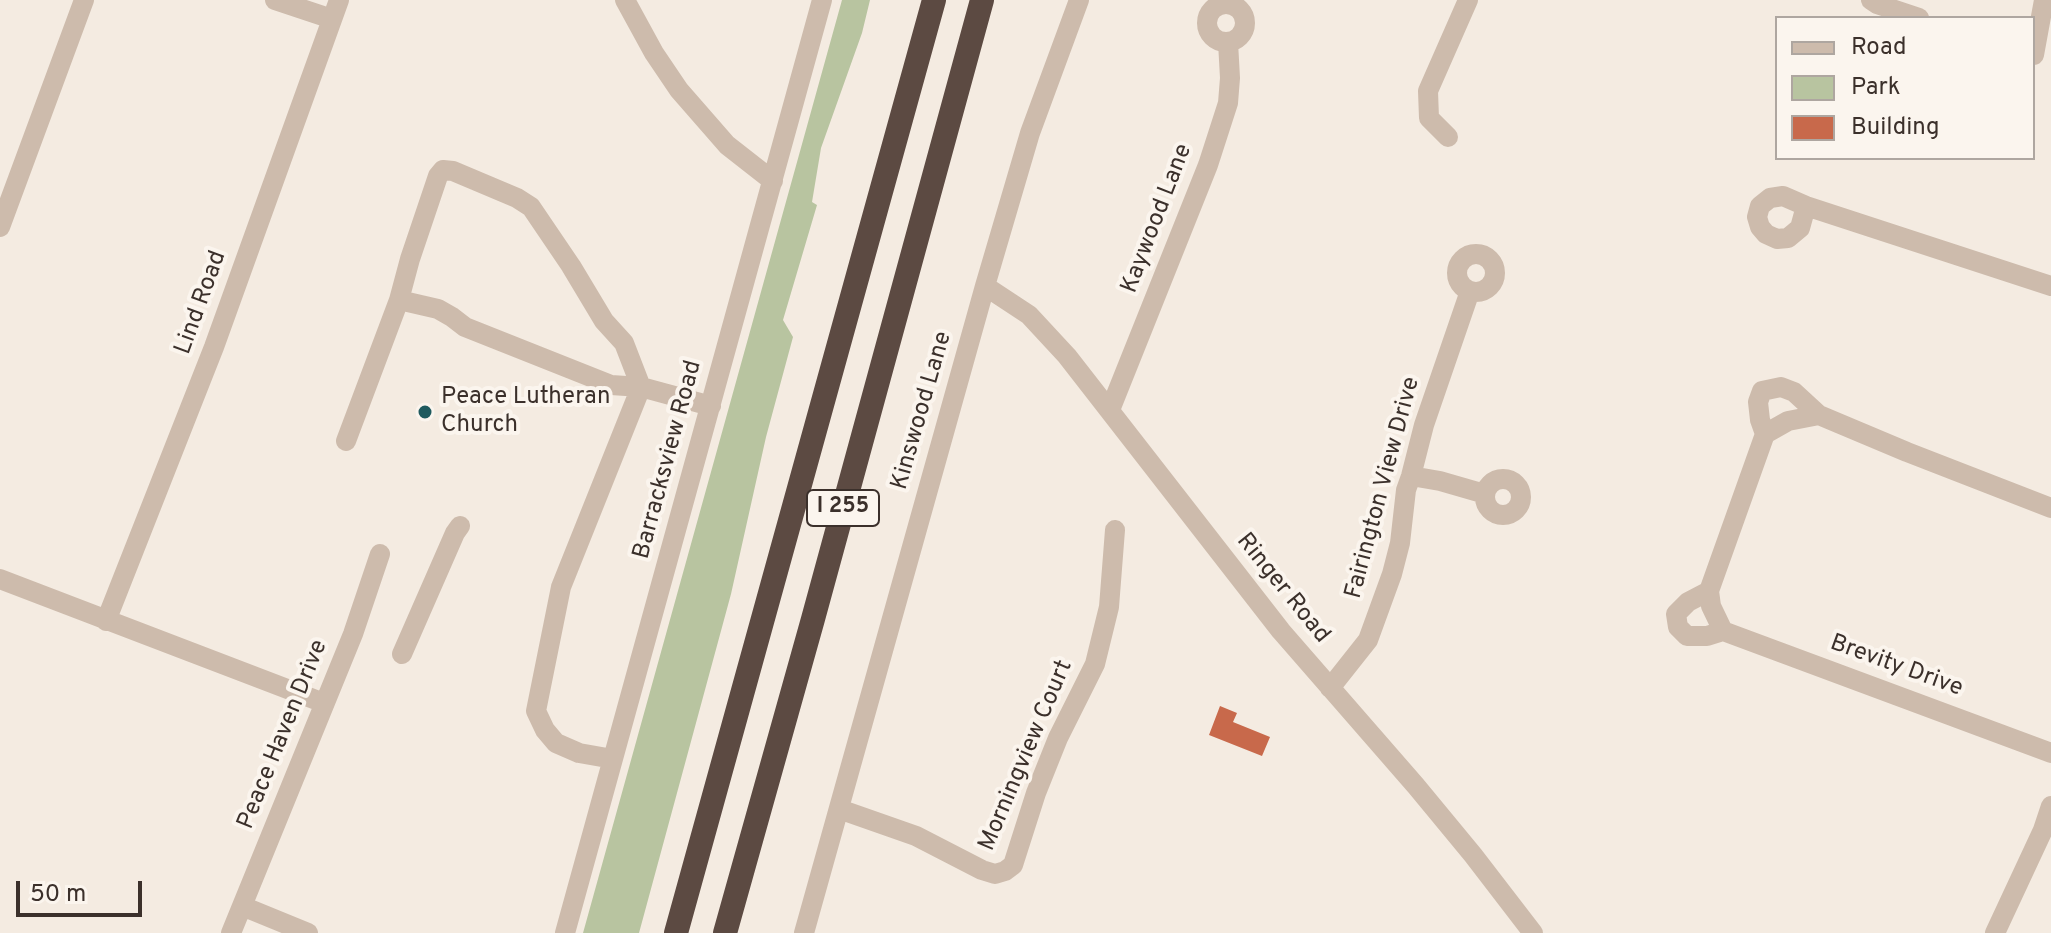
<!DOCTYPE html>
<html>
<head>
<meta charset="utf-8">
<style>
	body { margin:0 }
	#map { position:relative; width:2051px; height:933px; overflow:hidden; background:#f4ebe1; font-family:Overpass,sans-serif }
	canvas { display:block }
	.legend { position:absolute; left:1775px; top:16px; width:260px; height:144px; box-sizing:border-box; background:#fbf5ee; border:2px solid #aea6a0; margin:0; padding:10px 14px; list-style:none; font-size:24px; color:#3b302b }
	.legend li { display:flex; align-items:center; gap:16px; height:40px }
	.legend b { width:40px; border:2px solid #aea6a0 }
	.scale { position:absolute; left:16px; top:881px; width:126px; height:36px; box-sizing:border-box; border:4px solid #3b302b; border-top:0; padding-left:10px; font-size:24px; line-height:28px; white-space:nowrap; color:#3b302b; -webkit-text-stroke:6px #fbf5ee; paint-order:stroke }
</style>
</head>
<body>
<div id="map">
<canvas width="2051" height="933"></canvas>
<ul class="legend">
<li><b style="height:10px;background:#cdbbac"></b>Road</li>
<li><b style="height:22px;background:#b8c4a0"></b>Park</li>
<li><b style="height:22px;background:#c8694b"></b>Building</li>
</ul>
<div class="scale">50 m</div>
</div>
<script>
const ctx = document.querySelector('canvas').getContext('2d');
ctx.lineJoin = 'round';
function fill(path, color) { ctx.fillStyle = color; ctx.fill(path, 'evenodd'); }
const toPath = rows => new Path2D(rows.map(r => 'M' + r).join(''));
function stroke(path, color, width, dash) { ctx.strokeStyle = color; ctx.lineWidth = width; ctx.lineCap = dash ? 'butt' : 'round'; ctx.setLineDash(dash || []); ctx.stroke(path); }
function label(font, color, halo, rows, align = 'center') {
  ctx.font = font + ' Overpass,sans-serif'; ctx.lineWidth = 8; ctx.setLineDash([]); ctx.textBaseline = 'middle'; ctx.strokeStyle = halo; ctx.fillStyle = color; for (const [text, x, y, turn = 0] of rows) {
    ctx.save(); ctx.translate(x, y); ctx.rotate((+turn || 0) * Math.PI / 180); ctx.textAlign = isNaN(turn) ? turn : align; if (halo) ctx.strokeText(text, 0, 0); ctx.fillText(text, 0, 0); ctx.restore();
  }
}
const green = toPath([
	[842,0,870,0,862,33,821,148,812,202,817,205,783,320,793,337,766,437,731,594,639,933,583,933]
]);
const building = toPath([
	[1220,706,1237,713,1233,722,1270,737,1262,756,1209,735]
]);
const minor = toPath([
	[275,0,332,19],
	[625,0,654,53,679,90,727,145,773,181],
	[1871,0,1877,4,1919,18],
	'1207 23a19 19 0 1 1 38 0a19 19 0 1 1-38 0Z',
	[2034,55,2044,0],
	[1448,137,1429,118,1428,91,1468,0],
	[1806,206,1800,228,1788,238,1777,239,1766,234,1760,227,1757,217,1760,206,1770,198,1783,196,1806,206,2051,286],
	[0,227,84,0],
	'1457 273a19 19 0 1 1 38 0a19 19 0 1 1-38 0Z',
	[985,286,1029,315,1067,356,1281,631,1416,786,1473,855,1533,933],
	[399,300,438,309,452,317,465,327,611,385,641,387,711,406],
	[1110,410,1208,165,1228,103,1230,78,1228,42],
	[1765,434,1760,420,1758,402,1762,391,1781,387,1794,392,1819,415],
	[346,441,399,300,410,259,438,176,443,170,453,171,517,198,531,207,571,266,604,321,624,343,641,387,561,587,536,711,545,730,556,743,579,753,613,759],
	[1411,476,1440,481,1485,494],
	'1485 497a18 18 0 1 1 36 0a18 18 0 1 1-36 0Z',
	[2051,508,1907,452,1819,415,1788,421,1765,434,1709,591,1711,606,1723,631,2051,753],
	[0,579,324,703],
	[1709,591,1688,602,1676,614,1678,627,1687,636,1707,636,1723,631],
	[106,621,214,347,339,0],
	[402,654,455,533,460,526],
	[1330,688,1368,640,1392,574,1400,543,1406,490,1411,476,1424,425,1470,291],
	[839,809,916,836,982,870,995,874,1005,871,1013,865,1036,793,1058,738,1095,664,1109,607,1115,530],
	[242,906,308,933],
	[231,933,353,634,380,554],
	[565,933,822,0],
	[804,933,985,286,1030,133,1079,0],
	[1995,933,2043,830,2051,806]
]);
const highway = toPath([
	[676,933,934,0],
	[725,933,813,619,982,0]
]);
const markers = [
	[425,412,8,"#1f5a5e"]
];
const shields = [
	[843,508,72]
];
const shieldNames = [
	["I 255",843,508]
];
const streetNames = [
	["Kaywood Lane",1158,219,-69],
	["Lind Road",202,303,-70],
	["Kinswood Lane",923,411,-74],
	["Barracksview Road",669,460,-75],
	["Fairington View Drive",1384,488,-75],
	["Ringer Road",1282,589,51],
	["Brevity Drive",1896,667,20],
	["Peace Haven Drive",284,735,-68],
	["Morningview Court",1027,756,-67]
];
const poiNames = [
	["Peace Lutheran",441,398],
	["Church",441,426]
];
fill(green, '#b8c4a0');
fill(building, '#c8694b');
stroke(minor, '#cdbbac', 20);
stroke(highway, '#5c4a42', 24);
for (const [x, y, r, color] of markers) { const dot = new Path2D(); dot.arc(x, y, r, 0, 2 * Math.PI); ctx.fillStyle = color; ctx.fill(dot); stroke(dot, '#fbf5ee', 3); }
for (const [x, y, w] of shields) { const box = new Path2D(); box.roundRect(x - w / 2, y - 18, w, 36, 6); ctx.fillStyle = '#fbf5ee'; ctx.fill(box); stroke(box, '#3b302b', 2); }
label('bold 22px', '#3b302b', null, shieldNames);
label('24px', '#3b302b', '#fbf5ee', streetNames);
label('24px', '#3b302b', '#fbf5ee', poiNames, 'left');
</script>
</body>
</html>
